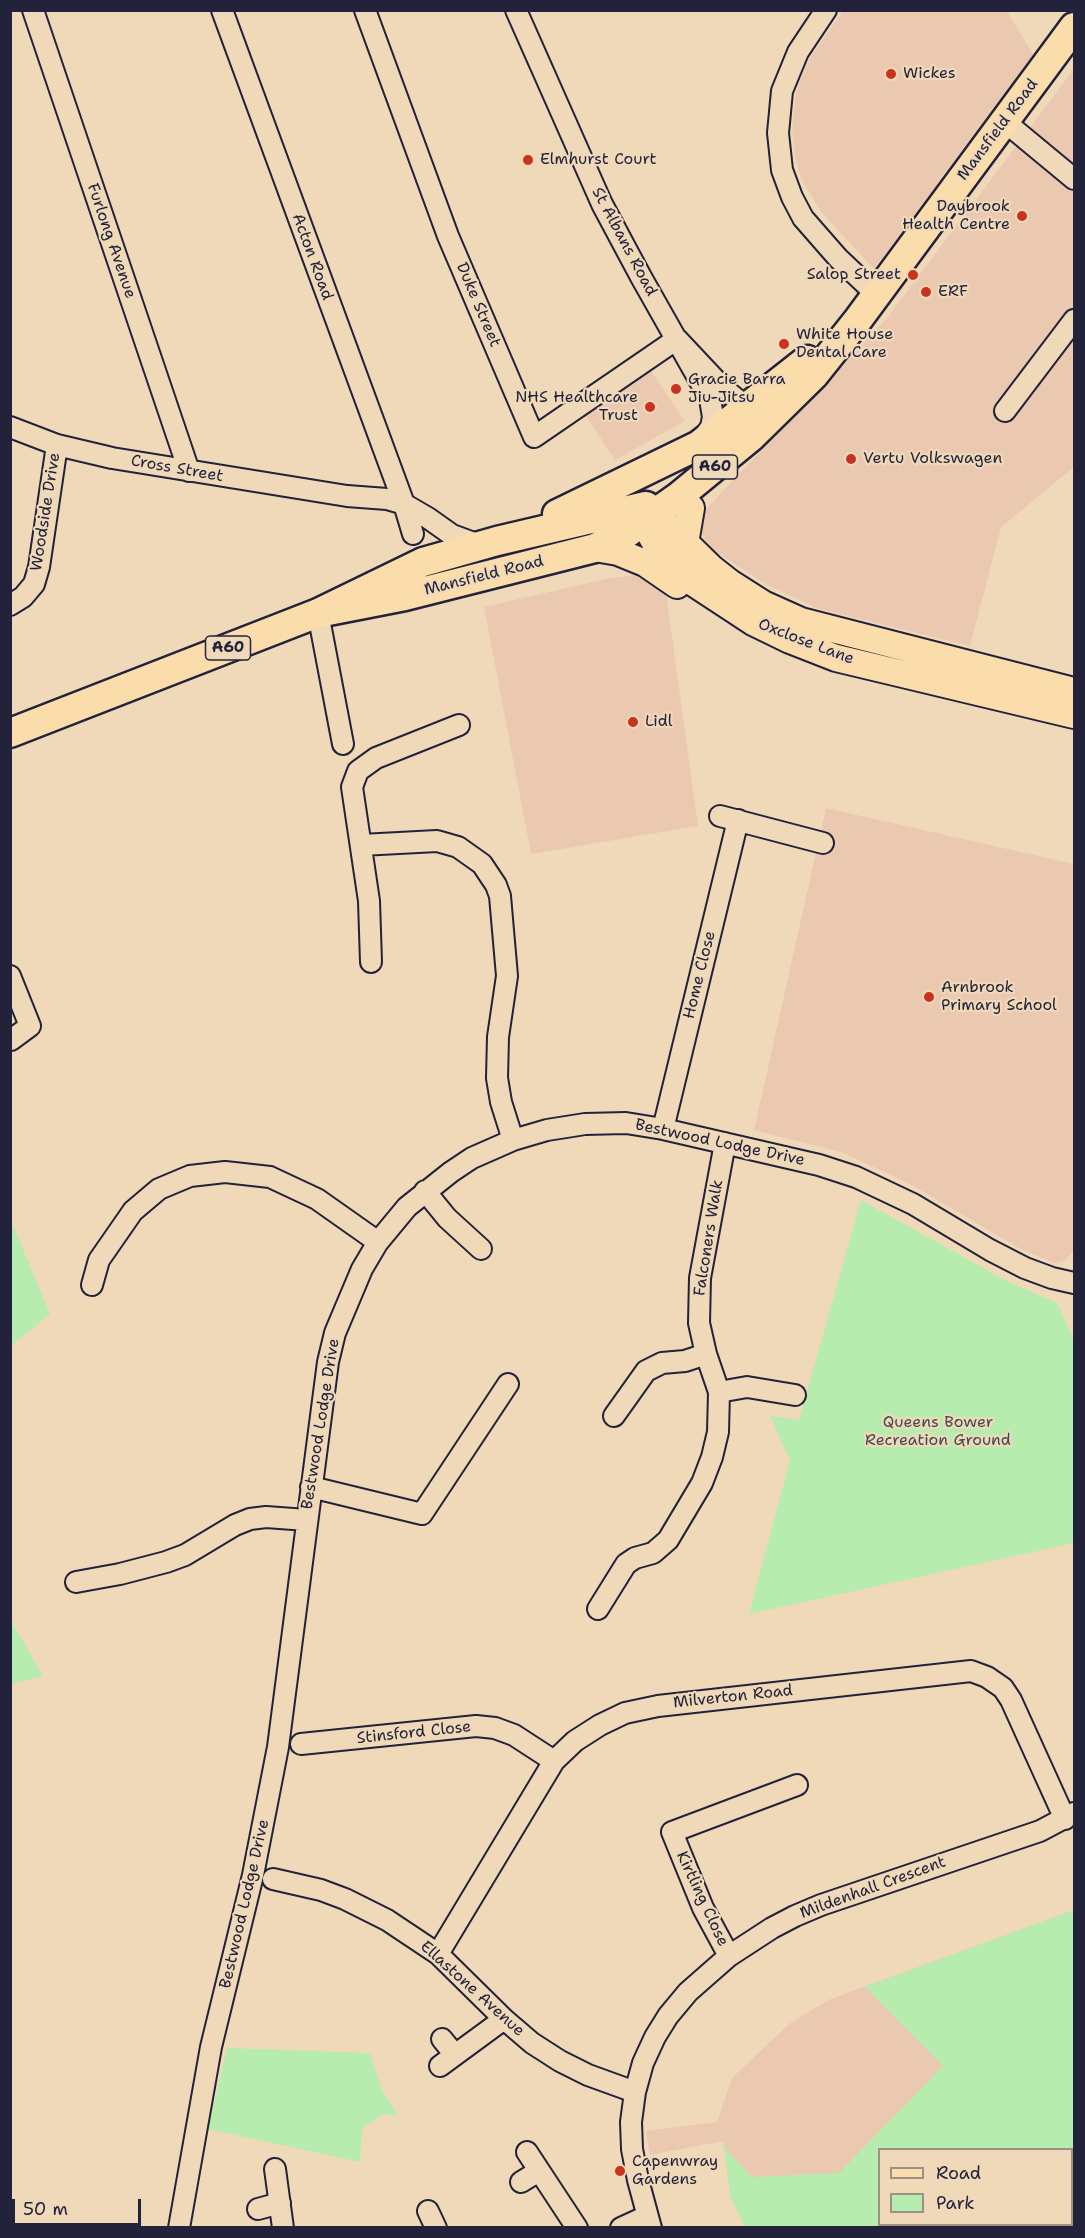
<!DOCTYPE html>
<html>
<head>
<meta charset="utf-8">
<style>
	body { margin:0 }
	#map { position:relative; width:1085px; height:2238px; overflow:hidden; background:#f0d9b9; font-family:"Shantell Sans",sans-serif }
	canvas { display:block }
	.frame { position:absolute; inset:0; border:12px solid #22223b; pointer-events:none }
	.legend { position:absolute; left:878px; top:2148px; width:195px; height:78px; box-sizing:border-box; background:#f0d9b9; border:2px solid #9e9087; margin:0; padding:8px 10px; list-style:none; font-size:18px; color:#22223b }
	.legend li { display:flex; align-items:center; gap:12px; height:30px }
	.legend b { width:30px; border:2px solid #9e9087 }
	.scale { position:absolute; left:12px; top:2199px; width:129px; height:27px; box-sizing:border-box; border:3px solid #22223b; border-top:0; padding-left:8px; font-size:18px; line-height:21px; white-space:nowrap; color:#22223b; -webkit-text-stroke:4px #f0d9b9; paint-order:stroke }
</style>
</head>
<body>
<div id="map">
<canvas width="1085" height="2238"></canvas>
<div class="frame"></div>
<ul class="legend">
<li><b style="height:8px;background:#fbddab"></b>Road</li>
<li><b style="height:16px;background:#b6ecae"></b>Park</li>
</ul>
<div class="scale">50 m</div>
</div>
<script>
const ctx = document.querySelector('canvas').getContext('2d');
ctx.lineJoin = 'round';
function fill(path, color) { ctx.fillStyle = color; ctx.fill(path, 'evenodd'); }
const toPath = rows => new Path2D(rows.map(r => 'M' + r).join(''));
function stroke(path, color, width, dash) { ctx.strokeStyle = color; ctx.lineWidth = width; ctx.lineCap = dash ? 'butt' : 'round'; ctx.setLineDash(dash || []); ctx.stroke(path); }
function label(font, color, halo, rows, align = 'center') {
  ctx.font = font + ' "Shantell Sans",sans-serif'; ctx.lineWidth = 4.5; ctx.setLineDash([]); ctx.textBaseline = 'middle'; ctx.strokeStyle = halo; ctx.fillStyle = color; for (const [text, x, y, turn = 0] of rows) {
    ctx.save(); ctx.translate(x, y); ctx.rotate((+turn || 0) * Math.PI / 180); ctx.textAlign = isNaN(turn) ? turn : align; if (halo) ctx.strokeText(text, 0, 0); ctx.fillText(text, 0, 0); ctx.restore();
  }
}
const built = toPath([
	[843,11,1007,11,1033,54,874,269,822,213,801,179,795,157,792,129,796,92,809,59],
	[1074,69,1074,467,1001,527,970,646,819,609,767,585,716,552,704,538,701,530,705,510,887,318],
	[651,371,685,421,615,460,585,414],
	[635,575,649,580,666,594,698,826,531,854,484,607,606,579],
	[826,808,1074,864,1074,1250,1064,1261,1054,1263,1019,1248,913,1186,844,1153,754,1130],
	[1074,1910,1074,2227,745,2227,731,2198,723,2141,650,2155,646,2131,717,2122,732,2078,789,2024,828,2000],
	[880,2150,1072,2150,1072,2224,880,2224]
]);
const green = toPath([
	[861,1200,1007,1281,1057,1303,1074,1340,1074,1543,749,1614,790,1460,770,1416,799,1420],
	[10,1218,50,1314,11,1346,10,1346],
	[10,1620,11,1620,43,1676,11,1684],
	[1074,1910,1074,2227,745,2227,731,2198,723,2141,727,2151,752,2177,839,2173,943,2066,865,1987],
	[880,2150,1072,2150,1072,2224,880,2224],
	[227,2048,370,2053,381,2088,398,2116,383,2114,362,2129,360,2162,208,2129]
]);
const minor = toPath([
	[33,10,189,471],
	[222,10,404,504,413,534],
	[365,10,448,236,534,437,677,339,723,388,740,402,748,406,759,407],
	[516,10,602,204,641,277,710,399,713,417,711,427,702,440],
	[826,10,798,52,782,91,778,133,782,170,792,197,803,218,838,258,876,294],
	[1004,121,1074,179],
	[1005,411,1074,320],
	[10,427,57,445,112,458,347,496,387,499,404,504,428,518,452,535,479,545],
	[10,605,23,597,34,584,39,567,57,445],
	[318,613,343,744],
	[720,816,823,843],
	[361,845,437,841,458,847,482,864,496,885,500,896,507,976,498,1037,497,1078,501,1102,513,1140],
	[371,962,369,901,352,787,358,771,376,758,459,725],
	[10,976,30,1026,11,1040],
	[663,1129,738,820],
	[425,1191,447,1218,481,1249],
	[92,1285,99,1260,133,1211,159,1189,190,1176,225,1172,270,1177,317,1199,378,1242],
	[719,1392,747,1387,795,1395],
	[614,1416,646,1371,662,1363,685,1361,706,1354],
	[311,1487,422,1514,508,1384],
	[76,1582,120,1574,166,1562,185,1555,235,1525,250,1519,266,1517,307,1520],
	[598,1609,626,1564,635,1558,653,1553,668,1540,702,1483,712,1457,718,1432,719,1392,706,1354,699,1323,700,1278,725,1143],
	[301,1744,476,1726,495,1728,514,1735,554,1761],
	[273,1879,321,1890,345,1899,387,1920,438,1954,504,2019,532,2043,560,2061,588,2075,635,2092],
	[438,1954,554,1761,575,1741,600,1725,625,1713,658,1706,971,1671,987,1677,1003,1688,1011,1700,1065,1819],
	[729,1956,703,1908,672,1832,797,1785],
	[442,2039,455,2055],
	[440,2066,504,2019],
	[527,2152,577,2228],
	[275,2169,283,2228],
	[521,2182,539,2171],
	[258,2209,280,2203],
	[428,2211,436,2228],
	[179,2228,211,2047,253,1875,278,1747,328,1362,335,1333,362,1269,378,1242,407,1207,451,1172,472,1158,513,1140,547,1130,585,1124,626,1123,663,1129,819,1165,856,1177,913,1204,990,1250,1025,1268,1052,1278,1074,1283],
	[621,2228,647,2216],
	[651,2228,638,2180,632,2149,631,2122,635,2092,643,2063,655,2037,668,2016,688,1992,729,1956,772,1928,795,1916,821,1905,1040,1831,1074,1813]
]);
const major = toPath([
	[656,514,711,568,730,583,763,604,801,621,1074,691],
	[644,523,658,548,670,564,686,578,753,622,790,640,836,658,1074,715],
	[685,543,691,508],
	[595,548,618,552,645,563,677,585]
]);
const highway = toPath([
	[557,514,699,445,807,360],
	[318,613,405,596,595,548,627,533,678,497,751,437,814,375,857,321,1074,27],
	[10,733,318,613,423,562,497,541,646,506,656,514]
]);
const markers = [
	[891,74,6,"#c8321e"],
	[528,160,6,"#c8321e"],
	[1022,216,6,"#c8321e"],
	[913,275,6,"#c8321e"],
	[926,292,6,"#c8321e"],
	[784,344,6,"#c8321e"],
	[676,389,6,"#c8321e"],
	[650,407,6,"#c8321e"],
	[851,459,6,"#c8321e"],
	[633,722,6,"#c8321e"],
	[929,997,6,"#c8321e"],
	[620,2171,6,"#c8321e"]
];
const shields = [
	[715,467,45],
	[228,648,45]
];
const shieldNames = [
	["A60",715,467],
	["A60",228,648]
];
const poiNames = [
	["Wickes",903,74],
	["Elmhurst Court",540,160],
	["Daybrook",1010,207,"right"],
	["Health Centre",1010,225,"right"],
	["Salop Street",901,275,"right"],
	["ERF",938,292],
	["White House",796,335],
	["Dental Care",796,353],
	["Gracie Barra",688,380],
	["Jiu-Jitsu",688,398],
	["NHS Healthcare",638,398,"right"],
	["Trust",638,416,"right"],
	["Vertu Volkswagen",863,459],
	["Lidl",645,722],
	["Arnbrook",941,988],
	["Primary School",941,1006],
	["Capenwray",632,2162],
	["Gardens",632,2180]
];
const streetNames = [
	["Mansfield Road",998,130,-53],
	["Furlong Avenue",111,241,71],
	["St Albans Road",624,242,62],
	["Acton Road",312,257,70],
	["Duke Street",478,305,67],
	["Cross Street",177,469,10],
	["Woodside Drive",46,512,-81],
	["Mansfield Road",484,576,-14],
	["Oxclose Lane",806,642,21],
	["Home Close",700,975,-76],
	["Bestwood Lodge Drive",720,1143,12],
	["Falconers Walk",709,1238,-81],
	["Bestwood Lodge Drive",321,1424,-81],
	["Milverton Road",733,1697,-6],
	["Stinsford Close",414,1733,-6],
	["Mildenhall Crescent",873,1888,-20],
	["Kirtling Close",702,1899,65],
	["Bestwood Lodge Drive",245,1904,-77],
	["Ellastone Avenue",472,1989,42]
];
const parkNames = [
	["Queens Bower",938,1423],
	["Recreation Ground",938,1441]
];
fill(built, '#ebc9b0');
fill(green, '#b6ecae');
stroke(minor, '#22223b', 24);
stroke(major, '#22223b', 30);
stroke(highway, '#22223b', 33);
stroke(minor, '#f0d9b9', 20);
stroke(major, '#fbddab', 26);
stroke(highway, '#fbddab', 28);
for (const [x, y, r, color] of markers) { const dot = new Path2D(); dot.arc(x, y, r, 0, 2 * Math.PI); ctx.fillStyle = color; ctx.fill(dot); stroke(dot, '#f0d9b9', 2); }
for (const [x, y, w] of shields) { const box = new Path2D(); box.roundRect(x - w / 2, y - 12, w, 24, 4.5); ctx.fillStyle = '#f0d9b9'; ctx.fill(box); stroke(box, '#22223b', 1.5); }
label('bold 15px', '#22223b', null, shieldNames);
label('16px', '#22223b', '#f0d9b9', poiNames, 'left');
label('16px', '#22223b', '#f0d9b9', streetNames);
label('16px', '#404a52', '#f0d9b9', parkNames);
</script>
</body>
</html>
